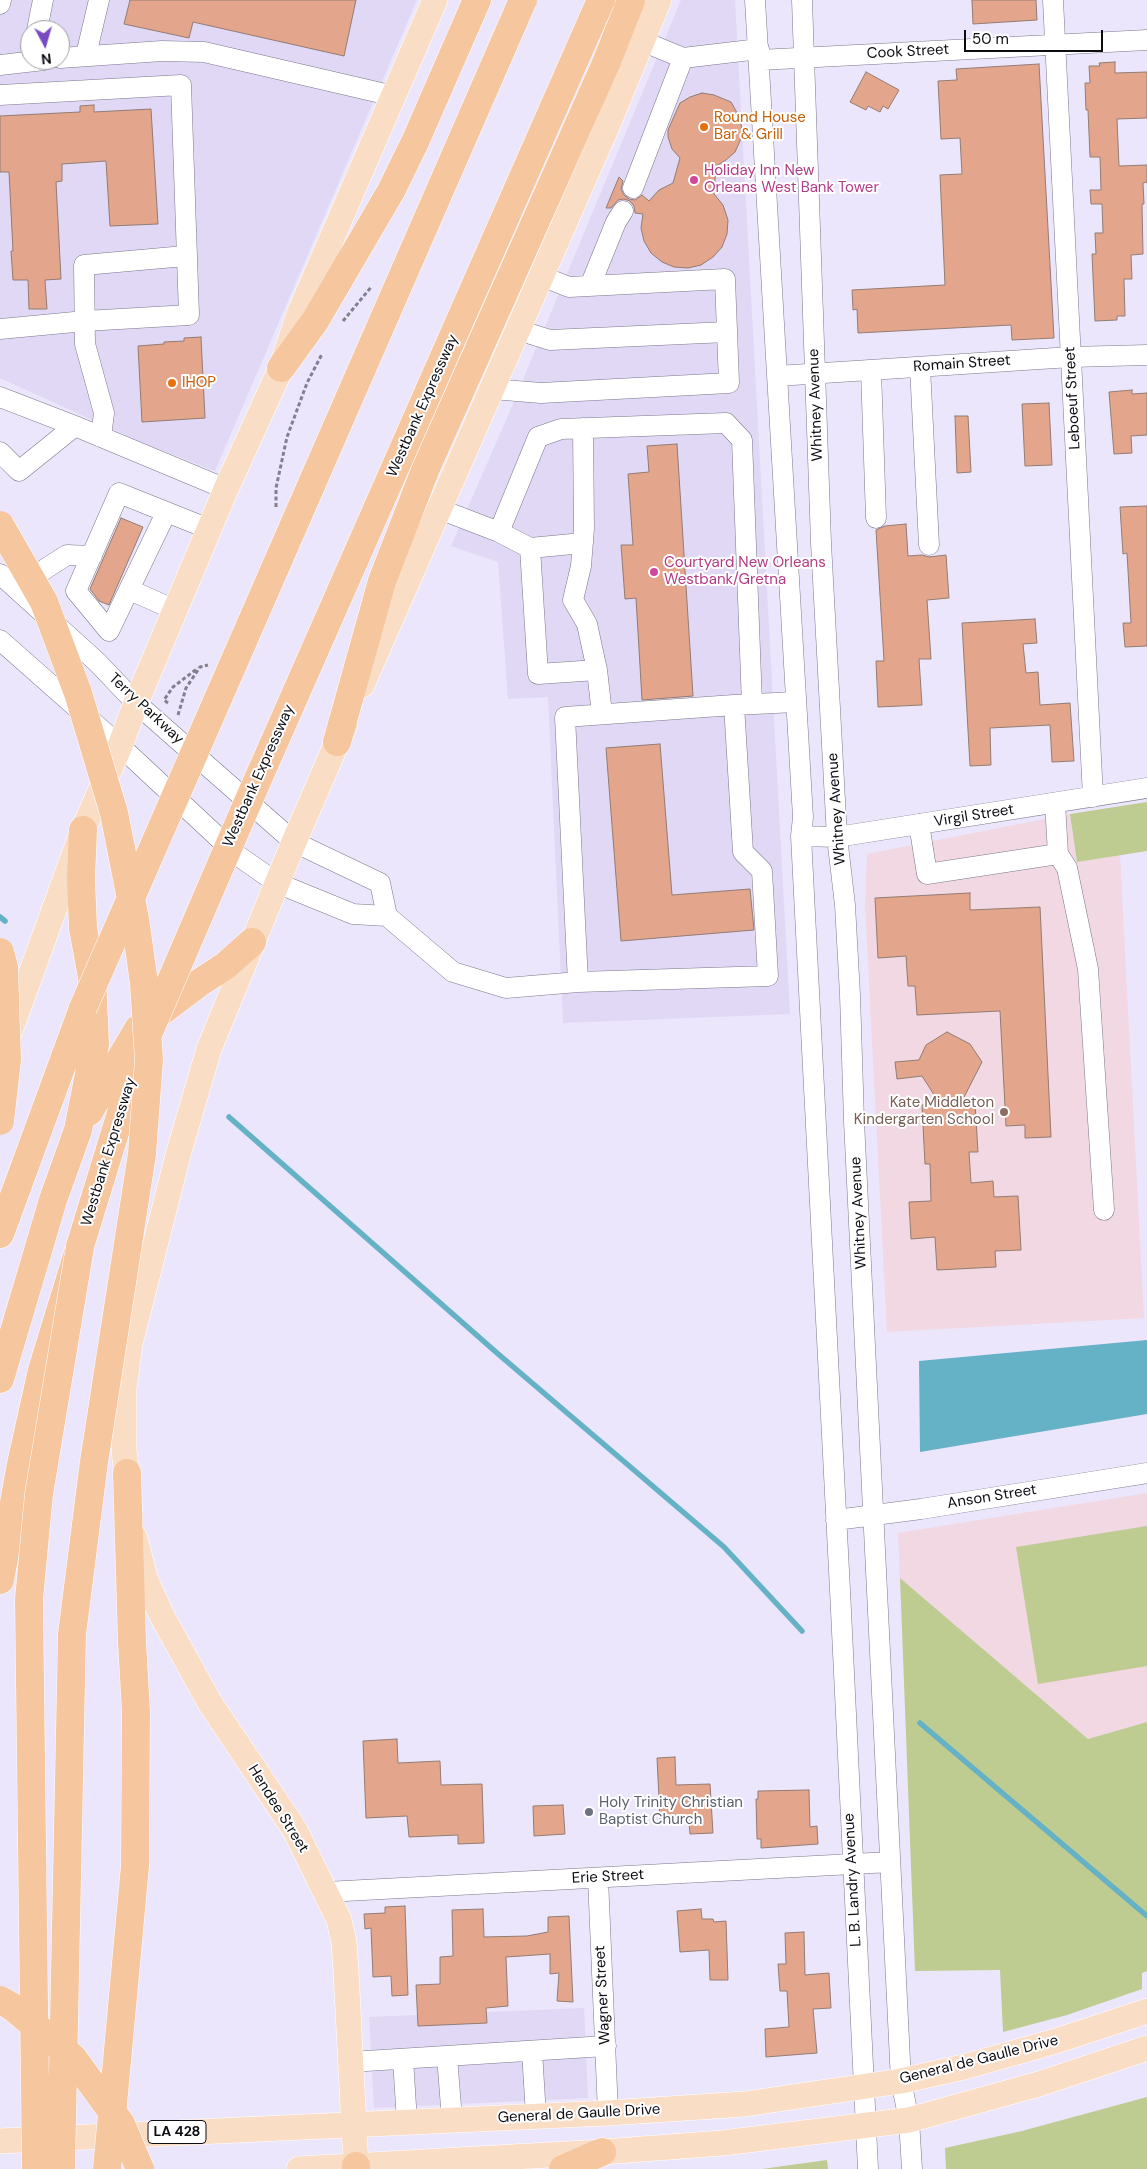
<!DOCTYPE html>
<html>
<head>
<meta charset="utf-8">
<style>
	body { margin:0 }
	#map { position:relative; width:1147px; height:2169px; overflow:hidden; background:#ece6fc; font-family:"DM Sans",sans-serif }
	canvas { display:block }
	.north { position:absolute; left:20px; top:20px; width:50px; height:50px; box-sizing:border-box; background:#fff; border:1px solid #9e9da0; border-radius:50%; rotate:174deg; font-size:14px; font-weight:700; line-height:20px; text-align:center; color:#0d0b12 }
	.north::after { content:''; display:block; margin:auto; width:18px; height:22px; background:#794bc3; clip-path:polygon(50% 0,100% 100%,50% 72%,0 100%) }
	.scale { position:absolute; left:964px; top:30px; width:139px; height:22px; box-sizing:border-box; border:2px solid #0d0b12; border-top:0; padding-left:6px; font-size:15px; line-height:18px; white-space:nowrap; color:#0d0b12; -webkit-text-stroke:4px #fff; paint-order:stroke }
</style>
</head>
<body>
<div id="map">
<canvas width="1147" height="2169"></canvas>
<div class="north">N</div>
<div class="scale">50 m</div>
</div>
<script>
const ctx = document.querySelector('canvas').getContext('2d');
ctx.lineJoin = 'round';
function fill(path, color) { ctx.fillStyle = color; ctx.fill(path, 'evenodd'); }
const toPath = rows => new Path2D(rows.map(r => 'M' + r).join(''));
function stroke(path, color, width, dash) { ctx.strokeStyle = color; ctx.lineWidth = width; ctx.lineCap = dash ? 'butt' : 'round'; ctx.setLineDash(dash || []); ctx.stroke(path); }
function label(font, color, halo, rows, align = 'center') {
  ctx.font = font + ' "DM Sans",sans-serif'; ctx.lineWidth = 4; ctx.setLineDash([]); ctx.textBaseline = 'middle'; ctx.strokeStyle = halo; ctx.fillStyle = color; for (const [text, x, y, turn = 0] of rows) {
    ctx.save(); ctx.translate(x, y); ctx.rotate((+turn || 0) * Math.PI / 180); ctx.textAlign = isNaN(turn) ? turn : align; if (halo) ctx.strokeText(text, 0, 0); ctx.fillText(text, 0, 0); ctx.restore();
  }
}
const built = toPath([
	[0,0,417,0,215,471,143,443,0,378],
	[30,30,60,30,60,60,30,60],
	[681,0,735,0,790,1014,563,1023,548,697,508,699,498,562,451,546,507,418],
	[584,2008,588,2098,374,2108,369,2017]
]);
const education = toPath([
	[1070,814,1077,862,1120,855,1144,1318,887,1332,865,905,867,854],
	[1147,1493,1147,1722,1088,1739,900,1578,898,1533]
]);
const green = toPath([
	[1147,802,1147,851,1077,862,1070,814],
	[1147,1526,1147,1666,1038,1684,1016,1547],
	[900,1578,1088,1739,1147,1722,1147,1971,1142,1973,1142,1989,1067,2015,1003,2032,1000,1970,915,1971],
	[1147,2097,1147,2169,946,2169,945,2148,1022,2131],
	[827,2160,828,2169,762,2169]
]);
const water = toPath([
	[1147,1340,1147,1414,920,1452,919,1361]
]);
const stream = toPath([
	[0,917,5,921],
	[229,1117,497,1353,724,1547,802,1631],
	[920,1723,1147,1916]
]);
const building = toPath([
	[130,0,356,0,344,56,193,22,189,38,124,24,130,0],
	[972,0,1036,0,1037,20,973,24,972,0],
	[1115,62,1115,73,1147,72,1147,118,1117,119,1119,166,1147,165,1147,182,1143,183,1144,204,1142,204,1143,254,1131,255,1132,279,1124,279,1125,316,1117,316,1117,320,1095,321,1092,254,1096,254,1095,233,1103,233,1102,204,1091,204,1090,190,1101,190,1100,157,1090,157,1088,110,1086,110,1085,83,1090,83,1089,66,1100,66,1099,63,1115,62],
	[1039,64,1054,338,1012,340,1011,325,858,333,857,309,853,310,852,290,945,285,940,175,962,174,960,138,941,139,938,81,957,80,956,69,1039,64],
	[866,72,899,90,888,109,883,106,880,112,868,106,866,110,850,102,866,72],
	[702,93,714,95,731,102,740,118,742,130,740,141,735,152,726,160,716,166,714,194,723,205,728,220,727,234,722,247,713,257,701,265,688,268,674,267,662,262,651,253,644,241,641,228,643,214,635,213,634,206,630,201,624,199,618,200,611,208,606,208,619,177,623,181,621,189,624,195,629,199,635,200,642,195,649,201,659,190,673,183,680,158,672,149,668,137,668,130,680,103,690,97,702,93],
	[94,105,94,112,151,109,158,224,110,226,106,161,62,164,62,181,56,182,61,279,45,280,47,309,29,309,28,280,13,280,11,251,13,251,9,172,0,172,0,116,80,112,80,106,94,105],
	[201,337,205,418,142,422,138,346,164,344,164,342,184,341,184,338,201,337],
	[1132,390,1132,394,1147,393,1147,435,1131,436,1132,453,1114,454,1109,392,1132,390],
	[1049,403,1052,465,1025,466,1022,404,1049,403],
	[955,416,968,416,971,472,957,473,955,416],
	[677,444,693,696,642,700,636,598,625,599,621,545,633,545,628,474,649,472,647,446,677,444],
	[1147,506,1147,646,1125,647,1123,623,1131,623,1127,553,1123,554,1120,507,1147,506],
	[121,518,143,527,109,605,99,601,90,589,121,518],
	[906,524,908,556,922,555,929,557,946,555,949,598,927,600,931,659,919,659,922,705,878,707,876,661,884,661,876,530,885,526,906,524],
	[1035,619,1037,643,1023,644,1026,673,1038,672,1040,705,1070,703,1074,761,1052,762,1050,725,990,728,991,765,970,766,962,623,1035,619],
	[660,744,672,895,750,889,754,930,621,941,606,748,660,744],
	[970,893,970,910,1040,907,1051,1137,1025,1138,1025,1125,1006,1126,1000,1011,917,1015,915,986,908,986,906,956,878,958,875,898,970,893],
	[947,1032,970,1044,982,1062,961,1103,975,1103,978,1152,969,1152,971,1183,993,1181,994,1197,1018,1196,1021,1250,995,1251,996,1267,937,1270,935,1237,911,1239,909,1202,931,1201,930,1164,925,1164,922,1105,940,1104,922,1076,897,1079,895,1062,919,1060,926,1045,947,1032],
	[397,1739,398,1763,440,1761,441,1785,482,1784,484,1843,458,1844,458,1835,409,1837,407,1816,366,1818,363,1741,397,1739],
	[675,1757,676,1785,710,1784,713,1833,690,1834,689,1822,673,1822,673,1819,660,1820,657,1758,675,1757],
	[809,1790,810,1827,817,1826,818,1844,761,1848,761,1839,757,1839,756,1799,758,1799,758,1791,809,1790],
	[563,1805,565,1834,534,1836,533,1806,563,1805],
	[405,1906,408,1995,392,1996,391,1976,373,1977,371,1928,365,1929,364,1914,385,1913,385,1907,405,1906],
	[483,1909,484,1937,527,1936,548,1932,548,1917,569,1916,573,2002,557,2001,559,1973,550,1974,550,1954,506,1957,508,2006,486,2008,487,2023,418,2026,416,1985,440,1984,440,1957,453,1956,452,1910,483,1909],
	[701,1909,702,1919,713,1919,714,1922,726,1921,728,1980,710,1980,709,1950,680,1952,677,1911,701,1909],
	[804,1932,805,1975,829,1973,831,2008,813,2009,817,2053,766,2057,765,2029,789,2027,787,1991,780,1991,778,1964,786,1964,785,1933,804,1932]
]);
const path = toPath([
	[343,321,372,286],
	[276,507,276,488,287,437,307,383,322,354],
	[168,703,164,700,173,687,198,668],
	[178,715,186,688,200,667,208,665]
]);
const minor = toPath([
	[755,0,803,817,801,836,840,1590,868,2169],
	[802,0,821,543,837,837,845,905,850,995,854,1121,901,2081,909,2120,912,2169],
	[1053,0,1093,797],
	[0,4,1,0],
	[37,30,43,0],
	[86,55,99,0],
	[60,58,162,51,204,52,394,96],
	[683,58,759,49],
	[759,60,1147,40],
	[0,65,44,60],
	[0,95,181,85,189,315,85,321,0,329],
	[633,188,683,58,642,41],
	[590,286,616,222,623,211],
	[518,330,550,340,727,332],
	[920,367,929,545],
	[871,370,876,518],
	[777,376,1071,357,1147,355],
	[492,389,541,393,729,383,725,279,569,287,541,276],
	[0,397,75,426],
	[583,428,584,528,581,566,573,600,587,624,597,670],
	[101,437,104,413,85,344,84,265,185,256],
	[0,452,19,471,75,426,226,489],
	[439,509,499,532,538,437,561,429,726,423,742,440,752,704],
	[166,513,109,631,76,591,119,493,209,529],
	[499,532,530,548,538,674,597,670,602,714],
	[530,548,583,543],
	[0,574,97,662,136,703,294,842,380,883,387,916,353,914,277,883,237,855,120,746,0,640],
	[20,585,67,555,92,556],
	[130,590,175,610],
	[734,705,743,852,762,871,768,976,578,982,565,717,734,705,796,702],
	[919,824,927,874,1058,854,1055,803],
	[801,836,837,837,1147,788],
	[1058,854,1067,868,1088,969,1104,1210],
	[387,916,453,972,506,988,578,982],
	[836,1520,921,1509,1147,1473],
	[598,1878,608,2113],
	[326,1892,890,1862],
	[532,2051,536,2116],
	[447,2056,452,2120],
	[403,2059,407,2122],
	[350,2062,606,2046]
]);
const major = toPath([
	[362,685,609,122,659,0],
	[9,1034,83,830,120,746,136,703,226,489,281,368,299,314,435,0],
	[129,1493,124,1450,124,1389,130,1344,178,1155,209,1049,294,842,345,724],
	[135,1538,145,1578,162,1616,210,1703,295,1830,339,1920,344,1942,346,1971,356,2166],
	[0,2141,608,2113,745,2104,901,2081,964,2067,1056,2041,1147,2011],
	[299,2169,602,2152,723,2143,909,2120,1039,2084,1147,2048]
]);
const highway = toPath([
	[281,368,315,321,391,191,415,142,477,0],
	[337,742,382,581,426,468,607,61,631,0],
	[89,1112,138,1029,199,983,225,966,252,942],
	[0,1234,83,1008],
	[0,1379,53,1200,78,1130,95,1044,92,977,83,928,81,879,83,830],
	[127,1473,132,1642],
	[0,1580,21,1464,42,1370,137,1061],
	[356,2166,356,2169],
	[563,2169,602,2152]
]);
const highwayBridge = toPath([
	[0,525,44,602,78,693,114,813,135,919,144,983,149,1060,142,1154,94,1462,72,1634,61,2169],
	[0,952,4,967,7,1060,0,1121],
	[83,1008,523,0],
	[149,1032,244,811,601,0],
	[0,2000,14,2008,73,2058,121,2124,140,2169],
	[36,2169,29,1599,39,1494,80,1247],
	[107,2169,135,1866,136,1712,132,1642]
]);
const markers = [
	[704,127,5,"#e8710a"],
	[694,180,5,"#d1479c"],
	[172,383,5,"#e8710a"],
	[654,572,5,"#d1479c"],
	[1004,1112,5,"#8d6e63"],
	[589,1812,5,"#6b7280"]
];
const shields = [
	[177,2132,58]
];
const shieldNames = [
	["LA 428",177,2132]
];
const streetNames = [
	["Cook Street",908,52,-3],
	["Romain Street",962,364,-4],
	["Leboeuf Street",1073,398,-93],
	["Whitney Avenue",816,405,-92],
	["Westbank Expressway",423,406,-66],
	["Terry Parkway",146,709,43],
	["Westbank Expressway",259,776,-66],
	["Whitney Avenue",837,809,-94],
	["Virgil Street",974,816,-9],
	["Westbank Expressway",109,1152,-73],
	["Whitney Avenue",859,1213,-93],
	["Anson Street",992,1497,-9],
	["Hendee Street",278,1809,58],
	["Erie Street",608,1877,-3],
	["L. B. Landry Avenue",853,1880,-93],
	["Wagner Street",603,1995,-93],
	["General de Gaulle Drive",979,2060,-14],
	["General de Gaulle Drive",579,2114,-3]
];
const foodNames = [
	["Round House",714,118],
	["Bar & Grill",714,135],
	["IHOP",182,383]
];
const hotelNames = [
	["Holiday Inn New",704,171],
	["Orleans West Bank Tower",704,188],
	["Courtyard New Orleans",664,563],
	["Westbank/Gretna",664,580]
];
const educationNames = [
	["Kate Middleton",994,1103],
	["Kindergarten School",994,1120]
];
const worshipNames = [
	["Holy Trinity Christian",599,1803],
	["Baptist Church",599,1820]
];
fill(built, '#e0d8f5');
fill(education, '#f1d8e2');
fill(green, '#becb91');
fill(water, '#65b1c6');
stroke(stream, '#65b1c6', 5.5);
fill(building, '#e3a68d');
stroke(building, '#927c73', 1);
stroke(minor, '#7b778a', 21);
stroke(major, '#fff', 26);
stroke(highway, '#fff', 29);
stroke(path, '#837f8e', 3, [4, 2.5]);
stroke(minor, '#fff', 20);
stroke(major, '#faddc5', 25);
stroke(highway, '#f6c69f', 28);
stroke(highwayBridge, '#fff', 29, []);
stroke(highwayBridge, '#f6c69f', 28);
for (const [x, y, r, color] of markers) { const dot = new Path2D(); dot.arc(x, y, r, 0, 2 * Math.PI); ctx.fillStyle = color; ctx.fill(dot); stroke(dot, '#fff', 2); }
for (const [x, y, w] of shields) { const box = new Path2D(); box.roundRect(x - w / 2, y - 11.5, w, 23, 4); ctx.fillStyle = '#fff'; ctx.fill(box); stroke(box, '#0d0b12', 1); }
label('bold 14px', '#0d0b12', null, shieldNames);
label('15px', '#0d0b12', '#fff', streetNames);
label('15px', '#c56008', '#fff', foodNames, 'left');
label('15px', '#b23c85', '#fff', hotelNames, 'left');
label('15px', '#785e54', '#fff', educationNames, 'right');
label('15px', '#5b616d', '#fff', worshipNames, 'left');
</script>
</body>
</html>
